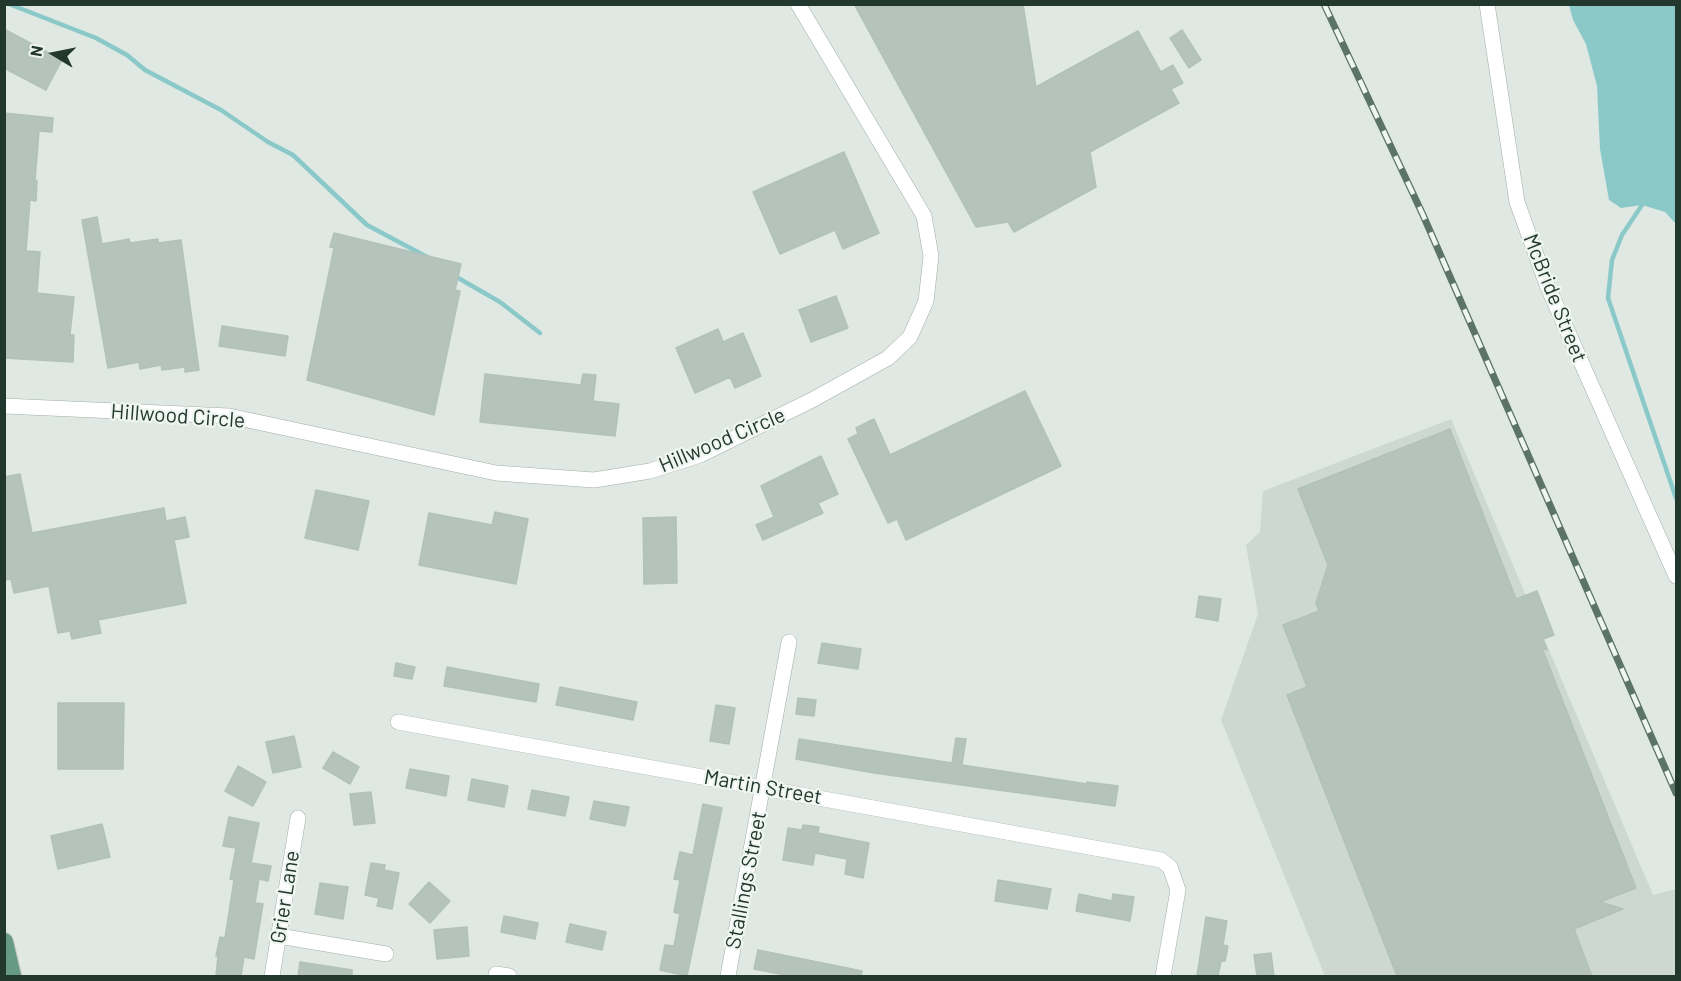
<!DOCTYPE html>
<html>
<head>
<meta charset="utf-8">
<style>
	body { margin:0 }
	#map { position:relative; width:1681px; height:981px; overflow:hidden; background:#dfe8e3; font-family:Barlow,sans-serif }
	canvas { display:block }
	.frame { position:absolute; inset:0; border:6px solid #22372e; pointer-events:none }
	.north { position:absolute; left:24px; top:24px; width:60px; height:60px; -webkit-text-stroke:4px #eff6f1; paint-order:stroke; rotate:280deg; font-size:16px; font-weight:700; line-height:24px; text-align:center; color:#22372e }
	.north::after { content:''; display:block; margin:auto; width:21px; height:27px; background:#22372e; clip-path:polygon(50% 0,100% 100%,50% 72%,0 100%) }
</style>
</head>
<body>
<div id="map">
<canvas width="1681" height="981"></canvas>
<div class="frame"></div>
<div class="north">N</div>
</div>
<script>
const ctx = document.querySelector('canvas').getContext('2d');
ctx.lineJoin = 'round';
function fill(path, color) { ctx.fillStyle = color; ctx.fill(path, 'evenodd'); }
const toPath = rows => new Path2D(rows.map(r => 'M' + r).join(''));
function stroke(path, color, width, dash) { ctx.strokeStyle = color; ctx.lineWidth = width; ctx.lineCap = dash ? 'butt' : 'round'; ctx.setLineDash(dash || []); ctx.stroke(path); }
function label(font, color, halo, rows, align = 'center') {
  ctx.font = font + ' Barlow,sans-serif'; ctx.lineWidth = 4.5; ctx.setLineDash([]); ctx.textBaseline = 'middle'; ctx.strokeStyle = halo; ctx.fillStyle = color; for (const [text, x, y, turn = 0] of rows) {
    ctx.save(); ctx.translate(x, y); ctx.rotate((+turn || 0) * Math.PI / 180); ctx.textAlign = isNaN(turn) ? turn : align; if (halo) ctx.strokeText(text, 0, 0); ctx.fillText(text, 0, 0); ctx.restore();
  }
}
const built = toPath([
	[1451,419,1653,895,1676,889,1676,976,1325,976,1221,720,1258,614,1246,545,1260,532,1263,491]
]);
const water = toPath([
	[1569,5,1676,5,1676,224,1665,212,1642,205,1621,208,1609,200,1600,149,1597,86,1586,44,1573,20]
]);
const stream = toPath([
	[9,4,96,38,127,55,145,70,221,110,268,142,293,155,367,225,429,258],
	[1642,205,1622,235,1612,260,1608,298,1676,498],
	[453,275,500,302,540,333]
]);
const building = toPath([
	[854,4,1023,4,1036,87,1138,31,1161,72,1173,65,1183,83,1171,89,1179,103,1090,152,1096,187,1014,232,1008,222,976,227,854,4],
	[4,29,62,60,46,90,4,68,4,29],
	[1182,30,1201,60,1189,68,1170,38,1182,30],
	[4,113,53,118,52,132,39,131,35,180,37,181,36,201,30,200,26,251,40,252,37,293,74,297,70,335,74,335,73,362,4,358,4,113],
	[844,152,879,233,843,249,835,230,780,254,753,192,844,152],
	[97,217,102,244,129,239,130,243,158,239,158,243,181,240,199,370,185,372,185,367,162,370,161,365,140,369,139,362,108,368,82,220,97,217],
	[334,233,461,264,455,290,460,291,434,415,307,380,334,248,330,247,334,233],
	[836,296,848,328,811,342,799,310,836,296],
	[222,326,288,336,285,356,219,346,222,326],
	[718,329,723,342,743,333,761,376,735,388,730,377,695,393,676,348,718,329],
	[485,374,581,385,583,374,596,375,593,401,619,404,615,436,480,422,485,374],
	[1025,391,1061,466,906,540,897,519,888,523,848,439,858,434,856,428,874,419,890,455,1025,391],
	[1450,429,1516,599,1537,591,1554,635,1543,639,1547,650,1542,648,1636,888,1600,902,1623,909,1574,929,1592,976,1397,976,1287,695,1307,687,1283,625,1319,611,1316,603,1328,565,1298,489,1450,429],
	[821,456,838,494,818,503,823,513,763,540,756,525,774,517,761,486,821,456],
	[20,474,32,533,164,508,166,521,185,517,189,537,174,540,186,603,98,620,101,633,72,639,70,631,58,633,49,586,14,593,11,579,4,580,4,477,20,474],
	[316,490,369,501,358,550,305,538,316,490],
	[495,512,528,519,516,584,419,565,429,513,492,525,495,512],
	[676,517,677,583,644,584,643,518,676,517],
	[1199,596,1221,599,1218,621,1196,617,1199,596],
	[822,643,861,649,858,669,818,663,822,643],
	[396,663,415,667,412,679,394,676,396,663],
	[447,667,539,684,536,702,444,686,447,667],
	[560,687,637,702,633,720,556,705,560,687],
	[798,698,816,700,814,716,796,714,798,698],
	[58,703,124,703,123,769,58,769,58,703],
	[716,705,735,708,729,744,710,741,716,705],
	[294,736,301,767,273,773,266,742,294,736],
	[956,738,966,739,962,765,1087,784,1087,782,1118,786,1115,806,874,773,796,759,799,739,952,763,956,738],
	[333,752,359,767,350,784,323,768,333,752],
	[238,766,266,782,253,806,225,791,238,766],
	[410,769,449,776,446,796,406,788,410,769],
	[472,779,508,786,504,807,468,800,472,779],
	[532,790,569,797,565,816,528,809,532,790],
	[371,792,375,823,354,825,350,794,371,792],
	[594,801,629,807,625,826,590,819,594,801],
	[703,804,722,808,687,976,660,970,665,945,674,946,680,914,674,912,680,880,674,879,680,852,693,855,703,804],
	[229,817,259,823,251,863,271,866,268,881,259,879,255,903,263,904,254,959,244,957,241,976,216,976,218,956,216,956,220,937,225,938,234,880,230,879,236,848,223,846,229,817],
	[102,824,110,857,58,869,51,836,102,824],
	[803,825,819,827,818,833,869,843,863,878,845,874,847,859,815,853,813,865,783,860,788,828,802,830,803,825],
	[371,863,385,865,384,870,399,873,392,909,377,906,379,898,365,895,371,863],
	[998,880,1051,889,1047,909,995,901,998,880],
	[429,882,450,901,430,923,409,904,429,882],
	[320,883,348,887,343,919,315,914,320,883],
	[1079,894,1112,901,1113,894,1134,897,1130,921,1076,911,1079,894],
	[504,916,538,923,535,939,501,932,504,916],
	[1206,917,1227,921,1223,945,1228,946,1225,961,1221,961,1218,976,1197,976,1206,917],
	[570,924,606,932,602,950,566,942,570,924],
	[467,927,469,956,437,959,434,930,467,927],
	[758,950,862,971,861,976,790,976,754,969,758,950],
	[1271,953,1274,976,1257,976,1254,955,1271,953],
	[300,962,352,970,352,976,298,976,300,962]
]);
const minor = toPath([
	[1487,4,1517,202,1547,285,1676,576],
	[4,406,229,416,496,473,594,480,650,471,700,455,812,400,888,358,910,337,926,301,931,256,924,216,798,4],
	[398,722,1161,860,1170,867,1178,890,1163,976],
	[279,936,386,954],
	[496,974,509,976],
	[272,976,298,818],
	[728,976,789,642]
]);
const primary = toPath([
	[4,942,12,976]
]);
const rail = toPath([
	[1324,4,1423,215,1676,793]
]);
const streetNames = [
	["McBride Street",1555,298,68],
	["Hillwood Circle",178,416,4],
	["Hillwood Circle",722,440,-23],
	["Martin Street",763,787,10],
	["Stallings Street",746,880,-79],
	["Grier Lane",285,897,-81]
];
fill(built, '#cdd8d1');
fill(water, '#8bc9c9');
stroke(stream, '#8bc9c9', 4.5);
fill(building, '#b4c3bb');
stroke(building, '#b2c1b9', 1.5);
stroke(minor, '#a3afa9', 16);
stroke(primary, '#bdc3c0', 20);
stroke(minor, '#fff', 15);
stroke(primary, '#679a85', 18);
stroke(rail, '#5c7369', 7);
stroke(rail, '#eff6f1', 4.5, [14]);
label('21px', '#22372e', '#eff6f1', streetNames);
</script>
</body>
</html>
